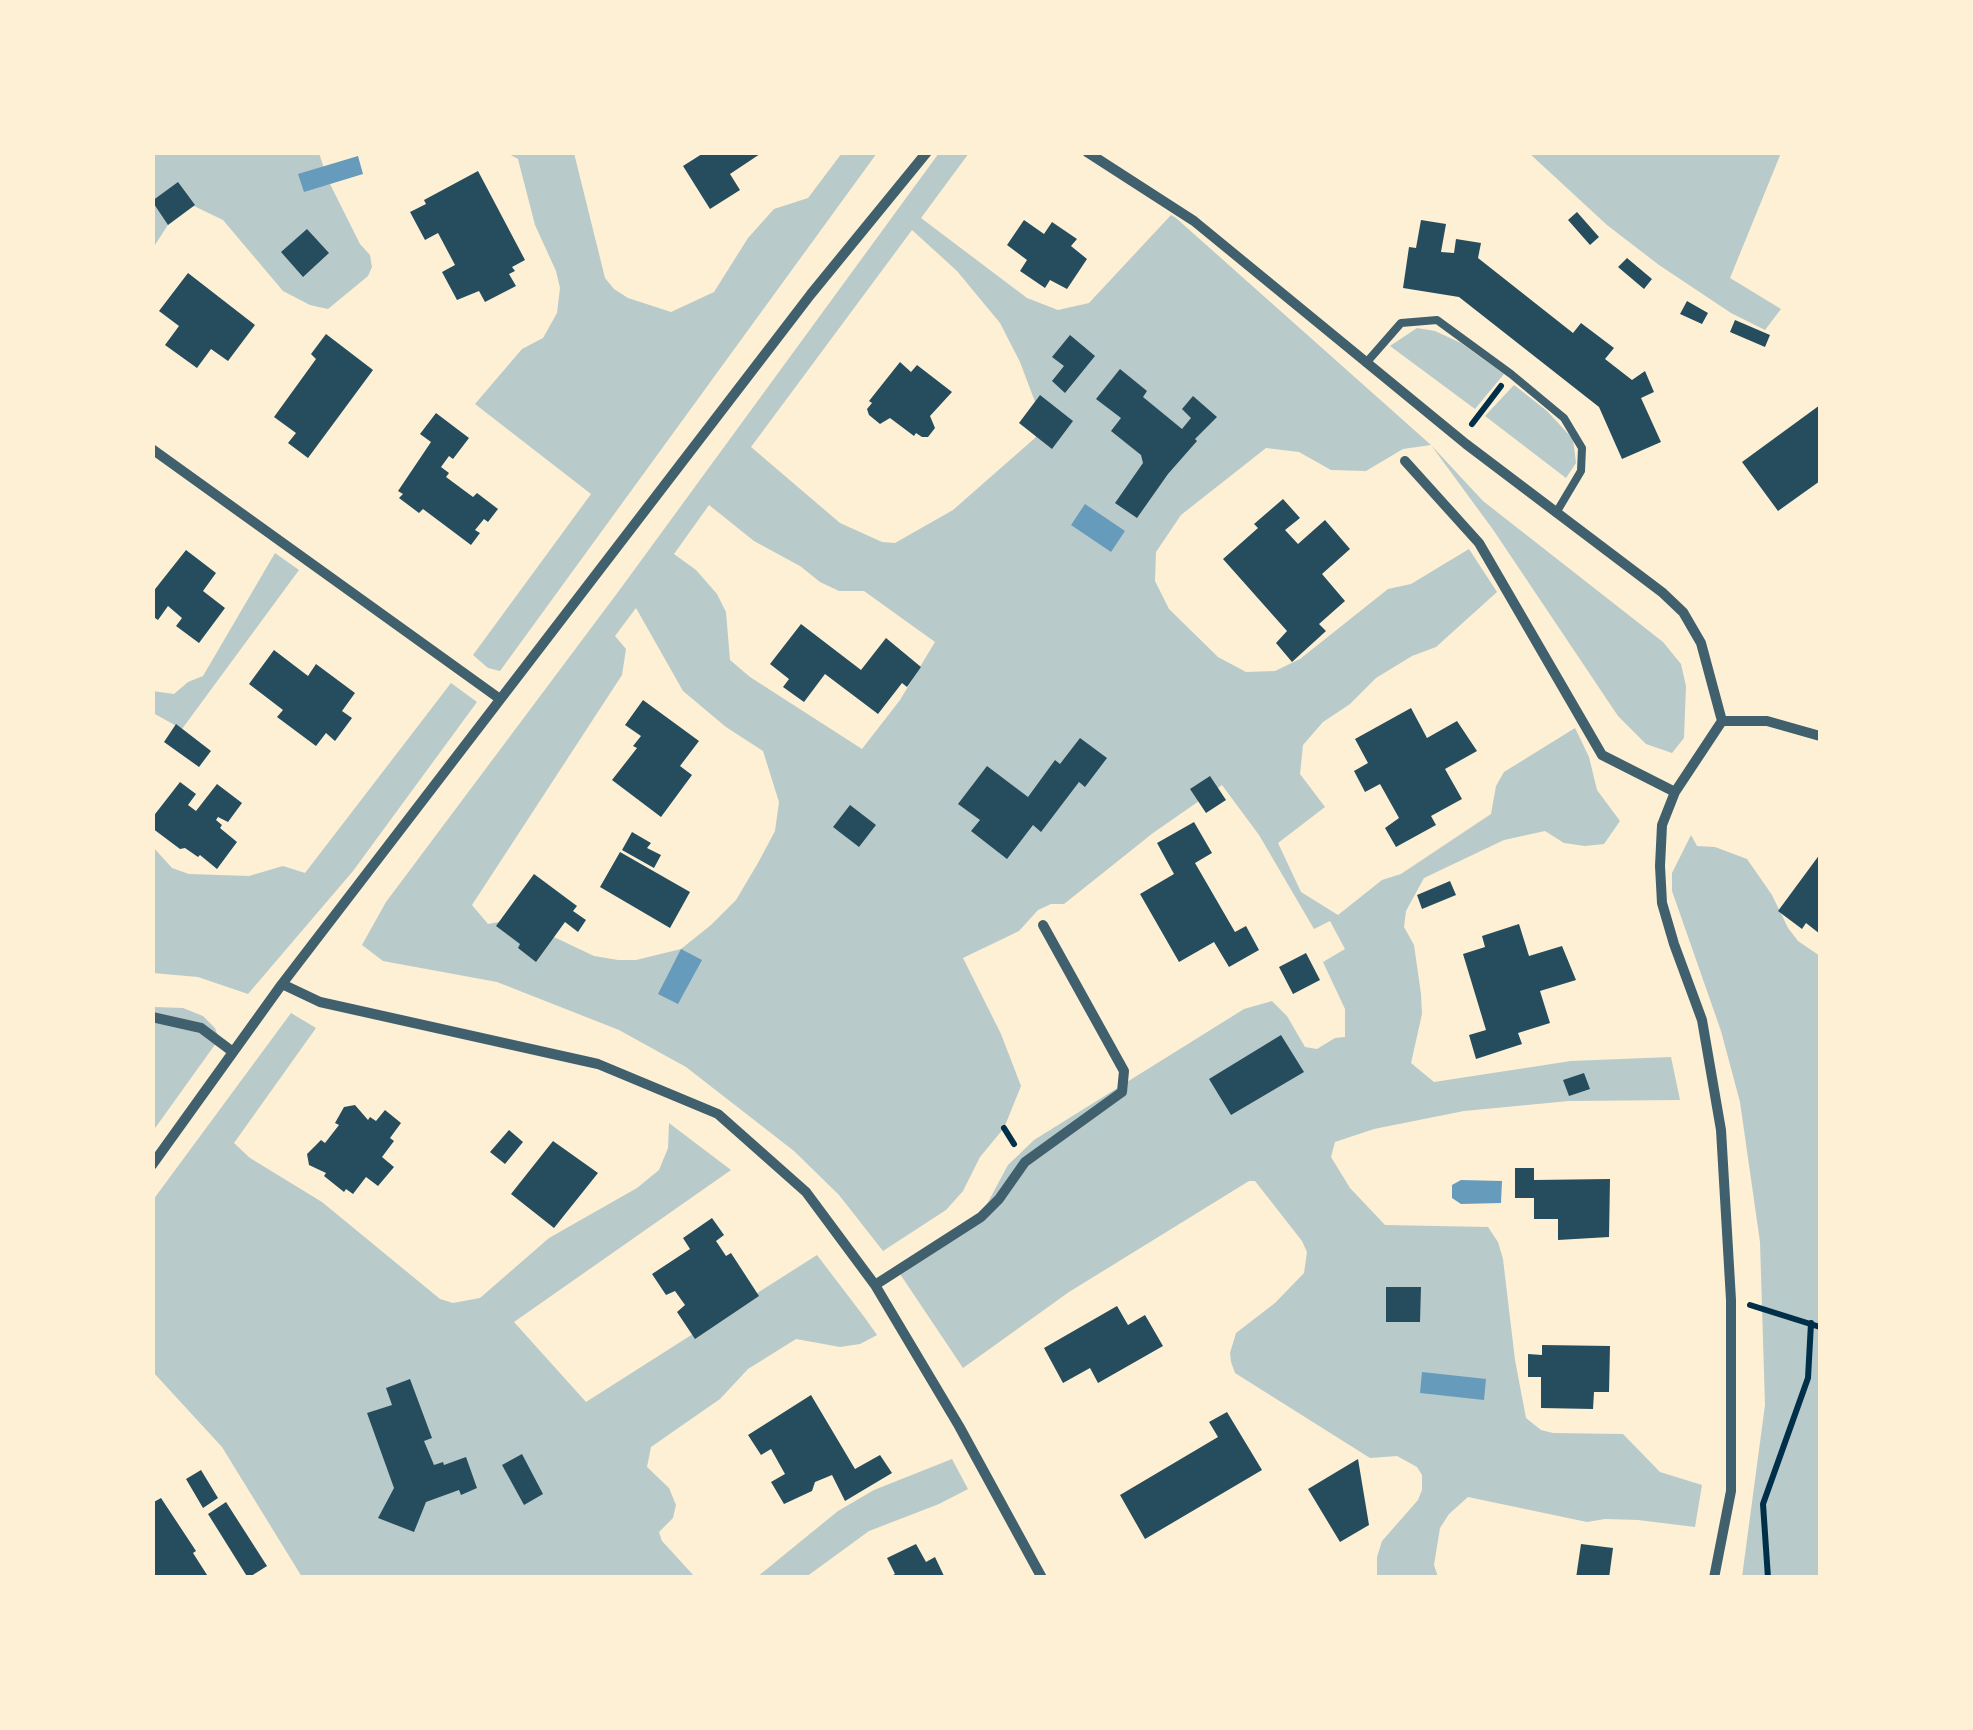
<!DOCTYPE html>
<html>
<head>
<meta charset="utf-8">
<style>
	body { margin:0 }
	#map { position:relative; width:1973px; height:1730px; overflow:hidden; background:#fdf0d5; font-family:"Roboto Condensed",sans-serif }
	canvas { display:block }
	.frame { position:absolute; inset:0; border:155px solid #fdf0d5; pointer-events:none }
</style>
</head>
<body>
<div id="map">
<canvas width="1973" height="1730"></canvas>
<div class="frame"></div>
</div>
<script>
const ctx = document.querySelector('canvas').getContext('2d');
ctx.lineJoin = 'round';
function fill(path, color) { ctx.fillStyle = color; ctx.fill(path, 'evenodd'); }
const toPath = rows => new Path2D(rows.map(r => 'M' + r).join(''));
function stroke(path, color, width, dash) { ctx.strokeStyle = color; ctx.lineWidth = width; ctx.lineCap = dash ? 'butt' : 'round'; ctx.setLineDash(dash || []); ctx.stroke(path); }
const green = toPath([
	[153,153,319,153,327,178,360,244,370,255,372,267,368,276,328,309,310,305,283,291,223,220,194,206,173,217,153,248],
	[507,153,574,153,605,278,614,289,628,298,671,312,714,292,748,238,774,209,808,198,842,153,877,153,500,671,488,668,473,655,591,494,475,404,522,349,543,338,557,313,560,288,556,271,535,225,518,159],
	[939,153,969,153,921,218,1027,298,1058,310,1089,303,1171,215,1176,218,1431,445,1483,501,1663,642,1681,664,1686,686,1684,738,1672,753,1646,744,1618,716,1494,531,1431,445,1403,449,1366,471,1331,470,1299,452,1266,448,1181,515,1156,552,1155,581,1169,609,1218,657,1246,672,1275,671,1300,659,1388,589,1411,584,1469,549,1497,592,1436,647,1412,656,1376,678,1350,704,1323,722,1303,745,1300,774,1325,807,1278,843,1301,892,1338,915,1382,880,1401,874,1491,814,1496,786,1504,772,1575,728,1589,757,1597,790,1620,821,1604,844,1585,846,1564,843,1545,831,1504,840,1424,878,1406,911,1404,927,1414,945,1421,994,1422,1014,1411,1063,1434,1082,1571,1061,1671,1057,1680,1100,1569,1101,1464,1111,1374,1129,1335,1142,1331,1157,1350,1188,1385,1225,1488,1227,1498,1242,1503,1259,1515,1360,1526,1418,1541,1430,1553,1433,1623,1434,1660,1472,1702,1485,1695,1527,1638,1520,1605,1519,1587,1522,1468,1497,1449,1514,1440,1528,1434,1565,1438,1577,1377,1577,1377,1557,1382,1541,1418,1500,1422,1490,1422,1475,1417,1467,1397,1456,1370,1458,1235,1373,1231,1362,1230,1353,1236,1333,1275,1303,1304,1273,1307,1252,1302,1241,1255,1181,1249,1181,1069,1292,963,1368,898,1271,962,1231,987,1204,1008,1165,1034,1140,1244,1009,1272,1001,1287,1016,1305,1047,1317,1049,1335,1038,1345,1037,1345,1009,1323,962,1345,949,1330,921,1314,929,1259,835,1222,785,1153,833,1064,904,1051,904,1038,910,1019,931,963,958,1001,1034,1021,1086,1004,1128,980,1157,963,1191,946,1210,883,1251,839,1195,794,1151,686,1067,619,1030,497,982,383,961,362,945,386,902,621,588],
	[912,230,957,271,1000,323,1020,362,1043,423,1035,438,953,510,895,543,882,542,840,523,751,447],
	[709,505,754,541,800,566,820,582,839,591,864,591,935,642,900,700,862,749,750,677,730,660,726,612,717,594,696,570,674,554],
	[636,608,683,691,726,727,763,751,779,802,775,831,758,863,736,900,711,925,681,949,636,960,618,960,594,956,556,938,504,921,488,924,472,905,622,675,626,649,615,636],
	[1529,153,1781,153,1730,278,1781,309,1765,330,1731,313,1659,265,1607,225],
	[1417,328,1435,331,1461,343,1504,374,1475,409,1390,346],
	[1514,385,1547,411,1573,439,1576,463,1566,478,1485,416],
	[275,553,299,570,182,729,153,713,152,691,174,694,188,682,203,676],
	[451,683,477,702,353,871,248,994,198,977,153,973,153,847,172,868,189,874,249,876,283,866,305,873],
	[1691,835,1697,846,1715,847,1747,859,1772,895,1788,928,1798,941,1820,956,1820,1577,1742,1577,1765,1405,1760,1242,1740,1102,1721,1031,1672,891,1672,873],
	[153,1007,183,1008,203,1016,215,1028,219,1039,153,1131],
	[291,1013,316,1028,234,1143,250,1158,322,1202,440,1299,453,1303,480,1298,549,1238,637,1188,659,1170,668,1148,669,1123,731,1170,514,1322,586,1402,817,1255,865,1318,877,1335,860,1344,840,1347,796,1339,748,1369,720,1399,651,1447,647,1467,669,1488,676,1505,673,1518,659,1532,662,1541,695,1577,302,1577,222,1447,153,1372,153,1200],
	[952,1459,968,1489,939,1504,869,1531,806,1577,757,1577,838,1511,874,1490]
]);
const water = toPath([
	[358,156,363,174,304,192,298,174],
	[1085,504,1125,531,1111,552,1071,525],
	[681,949,702,960,678,1004,658,994],
	[1461,1180,1502,1181,1501,1203,1461,1204,1452,1198,1452,1185],
	[1422,1372,1486,1379,1484,1400,1420,1393]
]);
const building = toPath([
	[705,152,763,152,730,174,740,190,710,209,683,166],
	[478,171,525,260,512,267,515,271,509,274,516,286,485,302,479,291,457,300,442,272,455,265,438,233,425,240,410,212,426,204,424,200],
	[178,182,195,205,168,225,152,201],
	[1577,212,1599,237,1590,245,1568,220],
	[1024,220,1044,234,1052,222,1077,239,1071,246,1087,259,1067,289,1050,280,1045,288,1020,271,1027,260,1007,245],
	[1421,220,1446,224,1441,252,1454,253,1456,239,1481,243,1478,258,1573,333,1581,323,1614,348,1605,359,1632,380,1645,371,1654,392,1641,398,1661,442,1622,459,1599,407,1459,297,1403,288,1409,247,1416,248],
	[307,229,329,253,303,277,281,252],
	[1627,258,1652,279,1644,289,1618,267],
	[188,273,255,325,228,361,211,349,197,368,165,345,179,326,159,311],
	[1687,301,1708,313,1702,324,1680,314],
	[1735,320,1770,335,1765,347,1730,332],
	[326,334,373,370,308,458,288,443,296,433,274,417,316,359,311,354],
	[1070,335,1095,356,1065,393,1052,381,1064,366,1052,357],
	[900,362,911,372,917,365,952,392,930,416,935,428,928,437,922,437,916,433,914,436,890,418,880,424,869,415,867,409,872,403,869,401],
	[1120,369,1147,391,1143,397,1182,429,1191,418,1182,409,1193,396,1217,417,1195,439,1197,441,1168,474,1137,518,1115,503,1143,463,1141,455,1111,431,1121,418,1096,399],
	[1040,395,1073,421,1052,449,1019,423],
	[1820,405,1820,481,1778,511,1742,462],
	[436,413,469,438,453,459,449,456,441,467,449,473,446,477,473,497,477,493,498,509,488,522,484,519,475,530,480,533,471,545,423,509,419,513,399,498,403,494,398,491,431,442,420,434],
	[1283,499,1300,518,1285,530,1298,544,1325,520,1350,549,1322,574,1345,601,1319,624,1326,631,1292,662,1276,643,1287,631,1223,559,1258,528,1254,524],
	[186,550,216,573,203,591,225,608,199,643,176,626,182,618,168,606,158,620,152,616,152,593],
	[801,624,861,670,886,638,921,667,907,687,902,683,878,714,825,674,804,702,783,687,789,679,770,664],
	[274,650,308,676,316,664,355,693,342,711,352,718,335,741,326,733,316,746,277,717,283,710,249,684],
	[643,700,699,741,680,766,692,775,661,817,612,780,637,748,633,746,641,736,625,725],
	[1411,708,1427,738,1457,721,1477,751,1445,769,1462,799,1431,816,1436,825,1396,847,1385,828,1399,818,1380,784,1365,792,1354,771,1368,763,1355,739],
	[176,724,211,751,199,767,164,742],
	[1080,738,1107,758,1085,787,1079,782,1041,832,1033,825,1007,859,971,831,980,820,958,804,987,766,1028,797,1055,760,1060,764],
	[1210,776,1226,800,1206,813,1190,789],
	[180,782,196,794,188,805,196,811,217,784,242,803,228,822,218,817,216,820,222,825,220,828,237,842,217,869,200,855,198,857,185,848,180,849,152,828,152,818],
	[850,805,876,825,859,847,833,827],
	[1194,822,1212,853,1195,863,1235,932,1246,926,1259,950,1229,967,1214,942,1179,962,1140,894,1174,874,1157,843],
	[632,832,651,843,647,848,661,855,654,868,622,850],
	[620,852,690,892,670,928,600,887],
	[1820,854,1820,934,1806,923,1802,929,1778,911],
	[534,874,577,906,573,911,586,920,578,932,565,922,536,962,518,948,520,944,496,926],
	[1450,881,1456,895,1422,909,1417,895],
	[1519,924,1529,956,1562,946,1576,980,1540,991,1550,1023,1518,1033,1522,1044,1476,1059,1469,1035,1486,1030,1463,954,1485,947,1482,936],
	[1306,953,1320,980,1293,994,1279,967],
	[1281,1035,1304,1072,1231,1115,1209,1079],
	[1584,1073,1590,1089,1569,1096,1563,1080],
	[355,1105,368,1120,370,1117,376,1121,385,1110,401,1123,390,1138,394,1141,382,1157,394,1167,378,1186,366,1177,353,1194,346,1189,344,1192,324,1176,326,1173,309,1165,307,1154,321,1140,325,1143,339,1125,335,1123,344,1107],
	[509,1130,523,1142,505,1164,490,1152],
	[553,1141,598,1173,554,1228,511,1194],
	[1515,1168,1534,1168,1534,1180,1610,1179,1609,1237,1558,1240,1558,1219,1534,1219,1534,1198,1515,1198],
	[712,1218,724,1235,716,1241,726,1256,731,1253,759,1296,695,1339,677,1312,685,1305,675,1291,666,1295,652,1274,690,1249,683,1238],
	[1386,1287,1421,1287,1420,1322,1386,1322],
	[1117,1306,1128,1325,1145,1315,1163,1346,1098,1383,1090,1368,1063,1383,1044,1348],
	[1542,1345,1610,1346,1609,1392,1594,1392,1593,1409,1541,1408,1541,1377,1528,1377,1528,1354,1542,1355],
	[410,1379,432,1438,424,1441,434,1465,443,1462,444,1465,466,1457,477,1488,461,1495,459,1490,426,1502,414,1532,378,1518,394,1488,367,1413,392,1405,386,1388],
	[811,1395,855,1469,880,1455,892,1473,845,1501,832,1475,815,1482,812,1491,784,1504,771,1482,785,1474,771,1449,761,1455,748,1435],
	[1227,1412,1262,1470,1145,1539,1120,1495,1218,1437,1209,1422],
	[522,1454,543,1494,524,1505,502,1465],
	[1358,1459,1369,1525,1340,1542,1308,1489],
	[201,1470,218,1498,203,1508,186,1479],
	[161,1498,196,1551,193,1553,209,1578,152,1578,152,1503],
	[226,1502,267,1566,248,1578,208,1514],
	[916,1544,926,1562,935,1557,945,1578,887,1578,895,1574,887,1558],
	[1581,1544,1613,1548,1609,1578,1576,1578]
]);
const path = toPath([
	[1472,424,1501,386],
	[1004,1128,1014,1144],
	[1750,1305,1820,1327],
	[1768,1578,1763,1504,1808,1378,1811,1323]
]);
const service = toPath([
	[1366,363,1401,323,1437,320,1511,374,1564,418,1582,448,1581,471,1556,513]
]);
const minor = toPath([
	[1087,152,1194,221,1466,444,1663,593,1683,612,1701,643,1722,721,1767,721,1820,736],
	[152,449,500,699],
	[1405,461,1479,543,1602,755,1675,792],
	[282,984,320,1002,598,1064,718,1114,806,1192,875,1285,959,1426,1042,1578],
	[152,1017,201,1028,233,1052],
	[152,1165,282,984,811,294,927,152],
	[875,1285,981,1217,999,1199,1025,1162,1122,1092,1124,1071,1043,925],
	[1714,1578,1731,1491,1731,1300,1721,1130,1702,1020,1674,944,1662,903,1660,866,1662,825,1675,792,1722,721]
]);
fill(green, '#b9caca');
fill(water, '#669bbc');
fill(building, '#264d5e');
stroke(path, '#003049', 6);
stroke(service, '#3f606c', 8);
stroke(minor, '#3f606c', 10);
</script>
</body>
</html>
